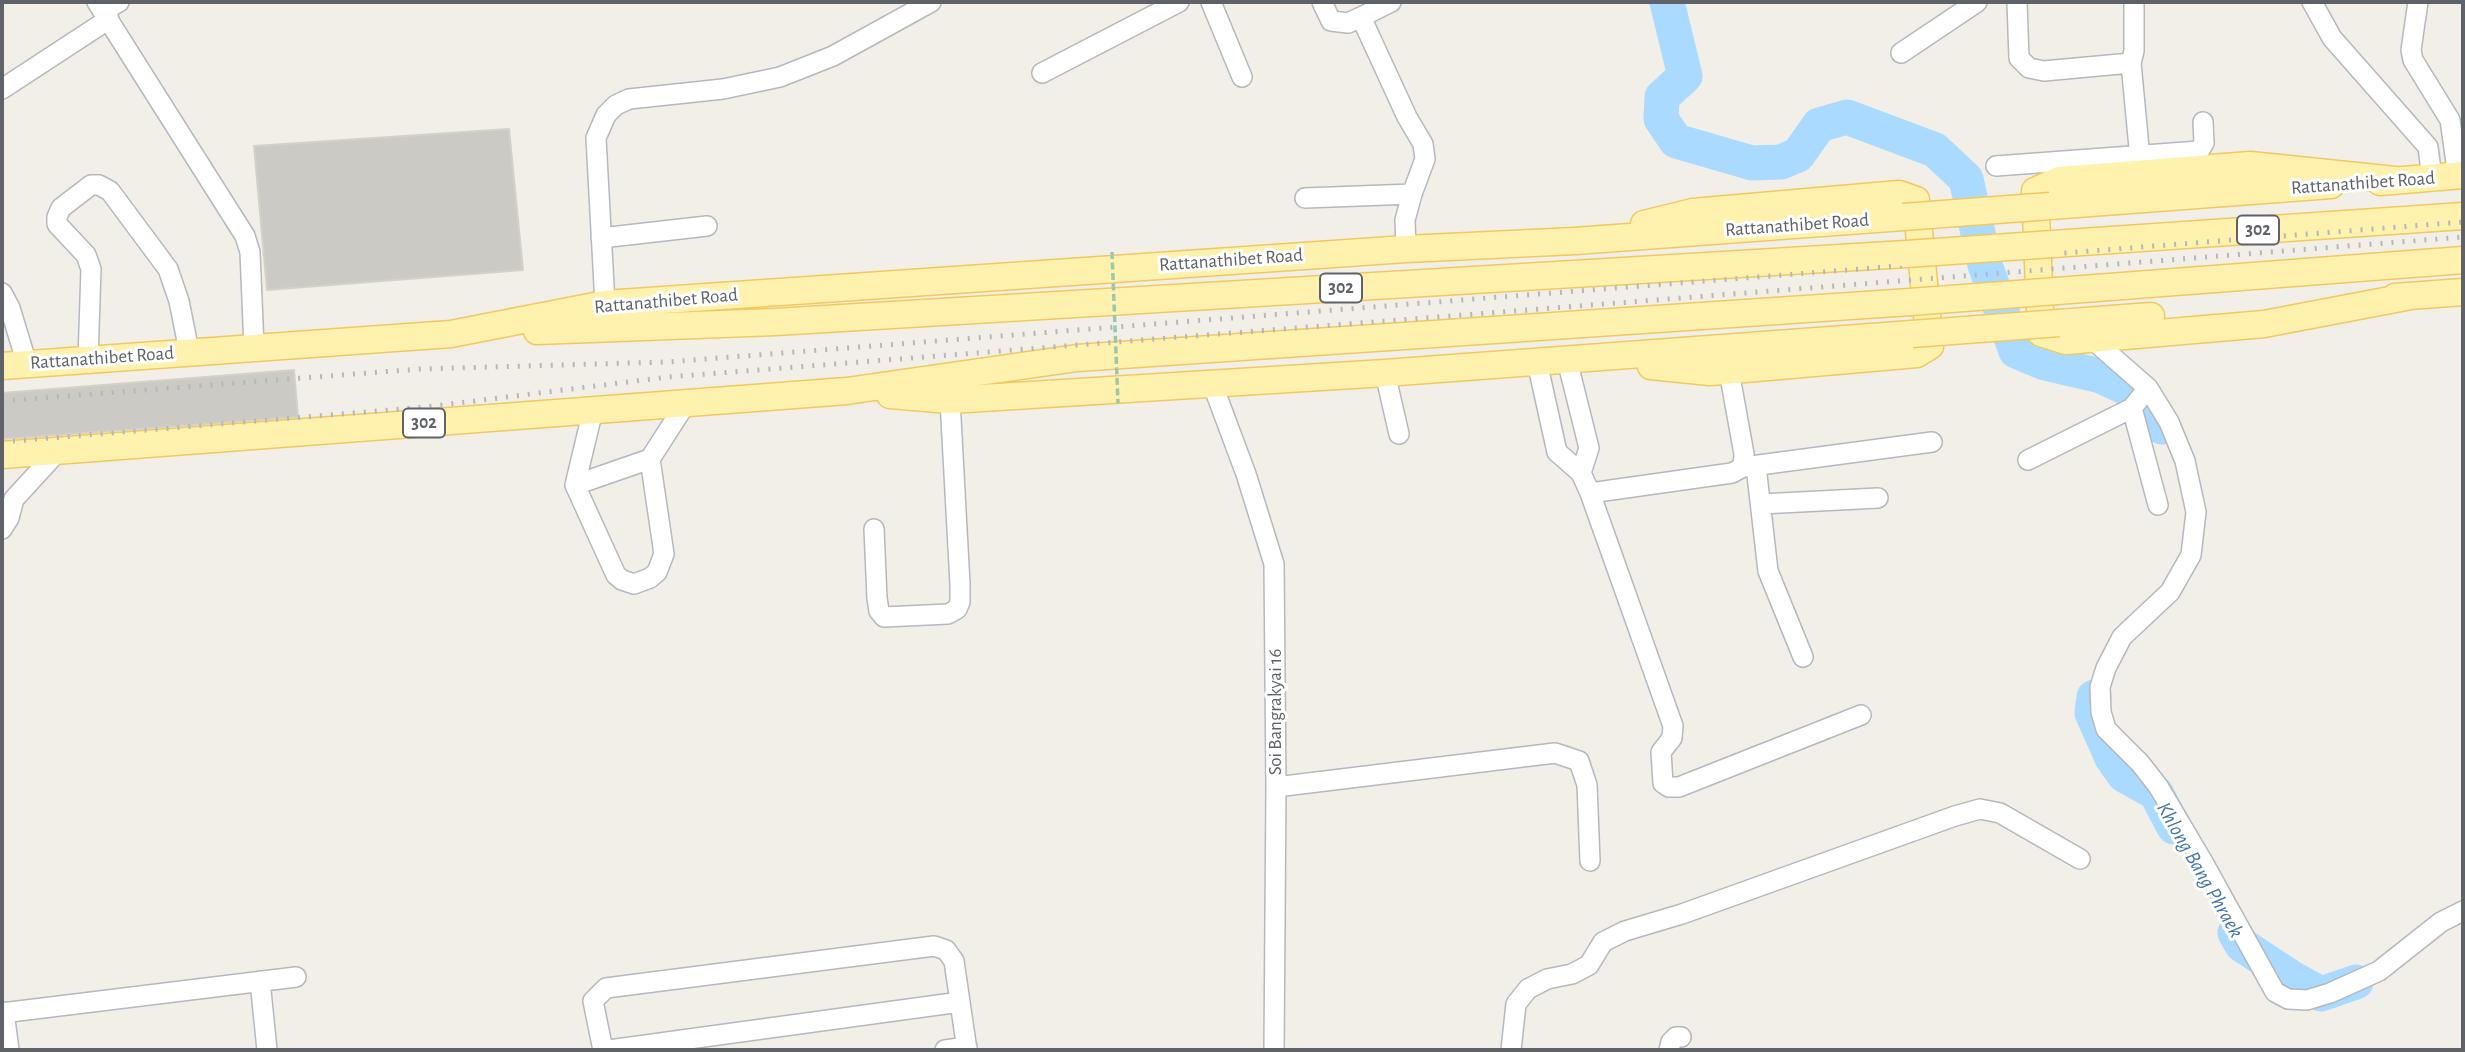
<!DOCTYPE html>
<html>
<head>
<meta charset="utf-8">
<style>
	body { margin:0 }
	#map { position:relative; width:2465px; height:1052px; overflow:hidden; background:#f1efe8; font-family:"Alegreya Sans",sans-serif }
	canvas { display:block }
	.frame { position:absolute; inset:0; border:4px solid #5f6368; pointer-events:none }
</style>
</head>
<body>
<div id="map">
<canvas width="2465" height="1052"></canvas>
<div class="frame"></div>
</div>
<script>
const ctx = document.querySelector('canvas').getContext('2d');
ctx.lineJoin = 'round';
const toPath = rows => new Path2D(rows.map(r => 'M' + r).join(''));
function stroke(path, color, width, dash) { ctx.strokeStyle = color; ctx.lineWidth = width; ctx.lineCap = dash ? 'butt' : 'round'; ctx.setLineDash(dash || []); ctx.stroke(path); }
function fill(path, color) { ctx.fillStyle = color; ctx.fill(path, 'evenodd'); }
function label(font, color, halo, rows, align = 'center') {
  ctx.font = font + ' "Alegreya Sans",sans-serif'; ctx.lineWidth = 6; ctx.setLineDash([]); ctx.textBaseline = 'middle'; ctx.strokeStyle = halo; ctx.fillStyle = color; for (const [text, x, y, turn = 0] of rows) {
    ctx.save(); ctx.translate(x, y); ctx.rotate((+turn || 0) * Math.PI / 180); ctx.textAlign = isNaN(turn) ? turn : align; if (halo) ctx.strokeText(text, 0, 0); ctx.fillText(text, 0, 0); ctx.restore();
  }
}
const river = toPath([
	[1667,2,1685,76,1662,97,1661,119,1676,141,1752,163,1781,162,1798,155,1819,125,1847,117,1935,150,1966,179,1985,265,2016,351,2045,363,2101,376,2142,395,2162,427],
	[2094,697,2092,713,2112,758,2124,775,2156,793,2174,827],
	[2235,933,2242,945,2292,978,2321,994,2356,982]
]);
const building = toPath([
	[509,129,523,270,267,290,254,146,509,129],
	[294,370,298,417,2,439,2,393,294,370]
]);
const minor = toPath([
	[97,2,245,236,250,252,254,347],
	[1211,2,1242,77],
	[1322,2,1331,21,1348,23,1361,17],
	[1391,2,1361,17,1407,117,1423,144,1425,159,1412,194,1405,220,1406,249],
	[2017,2,2019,58,2029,68,2044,71,2131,63],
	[2134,2,2134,51,2131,63,2141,169],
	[2312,2,2332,38,2428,147,2432,178],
	[2418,2,2411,50,2413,60,2450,120,2458,176],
	[103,11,119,2],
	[1901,53,1977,2],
	[1042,73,1179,2],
	[2,89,109,19],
	[1996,166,2199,151,2204,143,2203,122],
	[1305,198,1412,194],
	[601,238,707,226],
	[2,293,10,308,27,364],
	[605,304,596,138,606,115,616,105,629,99,723,89,780,77,833,56,931,2],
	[2092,339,2148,388,2169,422,2185,461,2196,512,2191,555,2170,592,2122,637,2106,668,2100,687,2101,712,2106,729,2140,763,2158,786,2203,862,2275,992,2288,999,2307,1000,2330,993,2379,971,2441,922,2463,911],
	[88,359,91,269,86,255,57,224,57,217,61,208,91,185,99,185,110,191,168,269,179,301,189,351],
	[1567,360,1589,448,1581,473],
	[1537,362,1557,452,1581,473,1590,493,1673,726,1672,738,1661,752,1663,783,1669,787,1679,787,1861,715],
	[1385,373,1399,434],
	[1212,383,1246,474,1274,564,1276,787,1274,1050],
	[2132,408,2158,505],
	[593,410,575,485,616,575,622,580,634,584,650,578,657,572,664,554,650,459,686,403],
	[2028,460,2132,408,2148,388],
	[1756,466,1768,571,1803,657],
	[1744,467,1932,442],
	[575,485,650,459],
	[1590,493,1732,473,1743,467,1744,454,1729,371],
	[1761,504,1878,498],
	[2,529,9,518,14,499,59,450],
	[874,529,877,598,879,611,884,617,948,614,957,609,960,602,960,584,950,400],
	[1276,787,1555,753,1579,761,1587,785,1590,861],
	[260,981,267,1050],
	[4,1012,9,1050],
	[2,1013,296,977],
	[603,1050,593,1001,606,988,934,946,946,950,954,961,967,1050],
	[609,1050,960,1002],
	[945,1050,967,1047],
	[1511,1050,1516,1004,1528,989,1547,979,1572,974,1589,965,1603,942,1625,931,1682,914,1955,816,1980,809,2000,813,2080,859],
	[1669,1050,1671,1042,1676,1037,1681,1037]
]);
const major = toPath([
	[2395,180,2250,165,2059,180,2035,191,2041,333,2066,341,2264,324,2411,296],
	[2380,182,2463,175],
	[2050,206,2331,185],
	[1644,224,1693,212,1899,194,1916,200,1930,346,1917,354,1710,372,1651,366],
	[2053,244,2463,216],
	[2057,291,2463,260],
	[2395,297,2463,292],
	[2059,323,2151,316],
	[537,331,775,322,1906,254],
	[2,366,451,334,605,304,1406,249,1575,241,1903,217],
	[890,395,950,400,1385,373,1912,334],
	[2,455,847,391,1077,358,1910,302]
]);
const rail = toPath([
	[2,401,420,369,667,362,2463,222],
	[2,442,426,407,668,377,2463,237]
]);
const pathBridge = toPath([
	[1112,252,1118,403]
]);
const majorBridge = toPath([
	[1903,217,2050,206],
	[1906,254,2053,244],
	[1910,302,2057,291],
	[1912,334,2059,323]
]);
const shields = [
	[2258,230,42],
	[1341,288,42],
	[424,423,42]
];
const shieldNames = [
	["302",2258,230],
	["302",1341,288],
	["302",424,423]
];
const streetNames = [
	["Rattanathibet Road",2363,183,-4],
	["Rattanathibet Road",1797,225,-4],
	["Rattanathibet Road",1231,260,-4],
	["Rattanathibet Road",666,301,-5],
	["Rattanathibet Road",102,358,-4],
	["Soi Bangrakyai 16",1275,712,-90]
];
const waterNames = [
	["Khlong Bang Phraek",2200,870,60]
];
stroke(river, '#aadaff', 35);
fill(building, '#cccac5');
stroke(building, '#d6d1c6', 2);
stroke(minor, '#b5b8bc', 22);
stroke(major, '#f2c960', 29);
stroke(minor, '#fff', 19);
stroke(major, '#fff2af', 26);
stroke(rail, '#b6b7b8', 5, [2, 9]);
stroke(majorBridge, '#f2c960', 29, []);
stroke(pathBridge, '#9cc7a9', 3.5, [7, 3.5]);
stroke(majorBridge, '#fff2af', 26);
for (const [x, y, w] of shields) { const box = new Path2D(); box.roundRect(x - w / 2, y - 14.5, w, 29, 5); ctx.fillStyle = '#fff'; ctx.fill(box); stroke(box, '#5f6368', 2); }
label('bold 18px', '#5f6368', null, shieldNames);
label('19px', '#5f6368', '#fff', streetNames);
label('italic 21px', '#4174aa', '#fff', waterNames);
</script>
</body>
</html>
